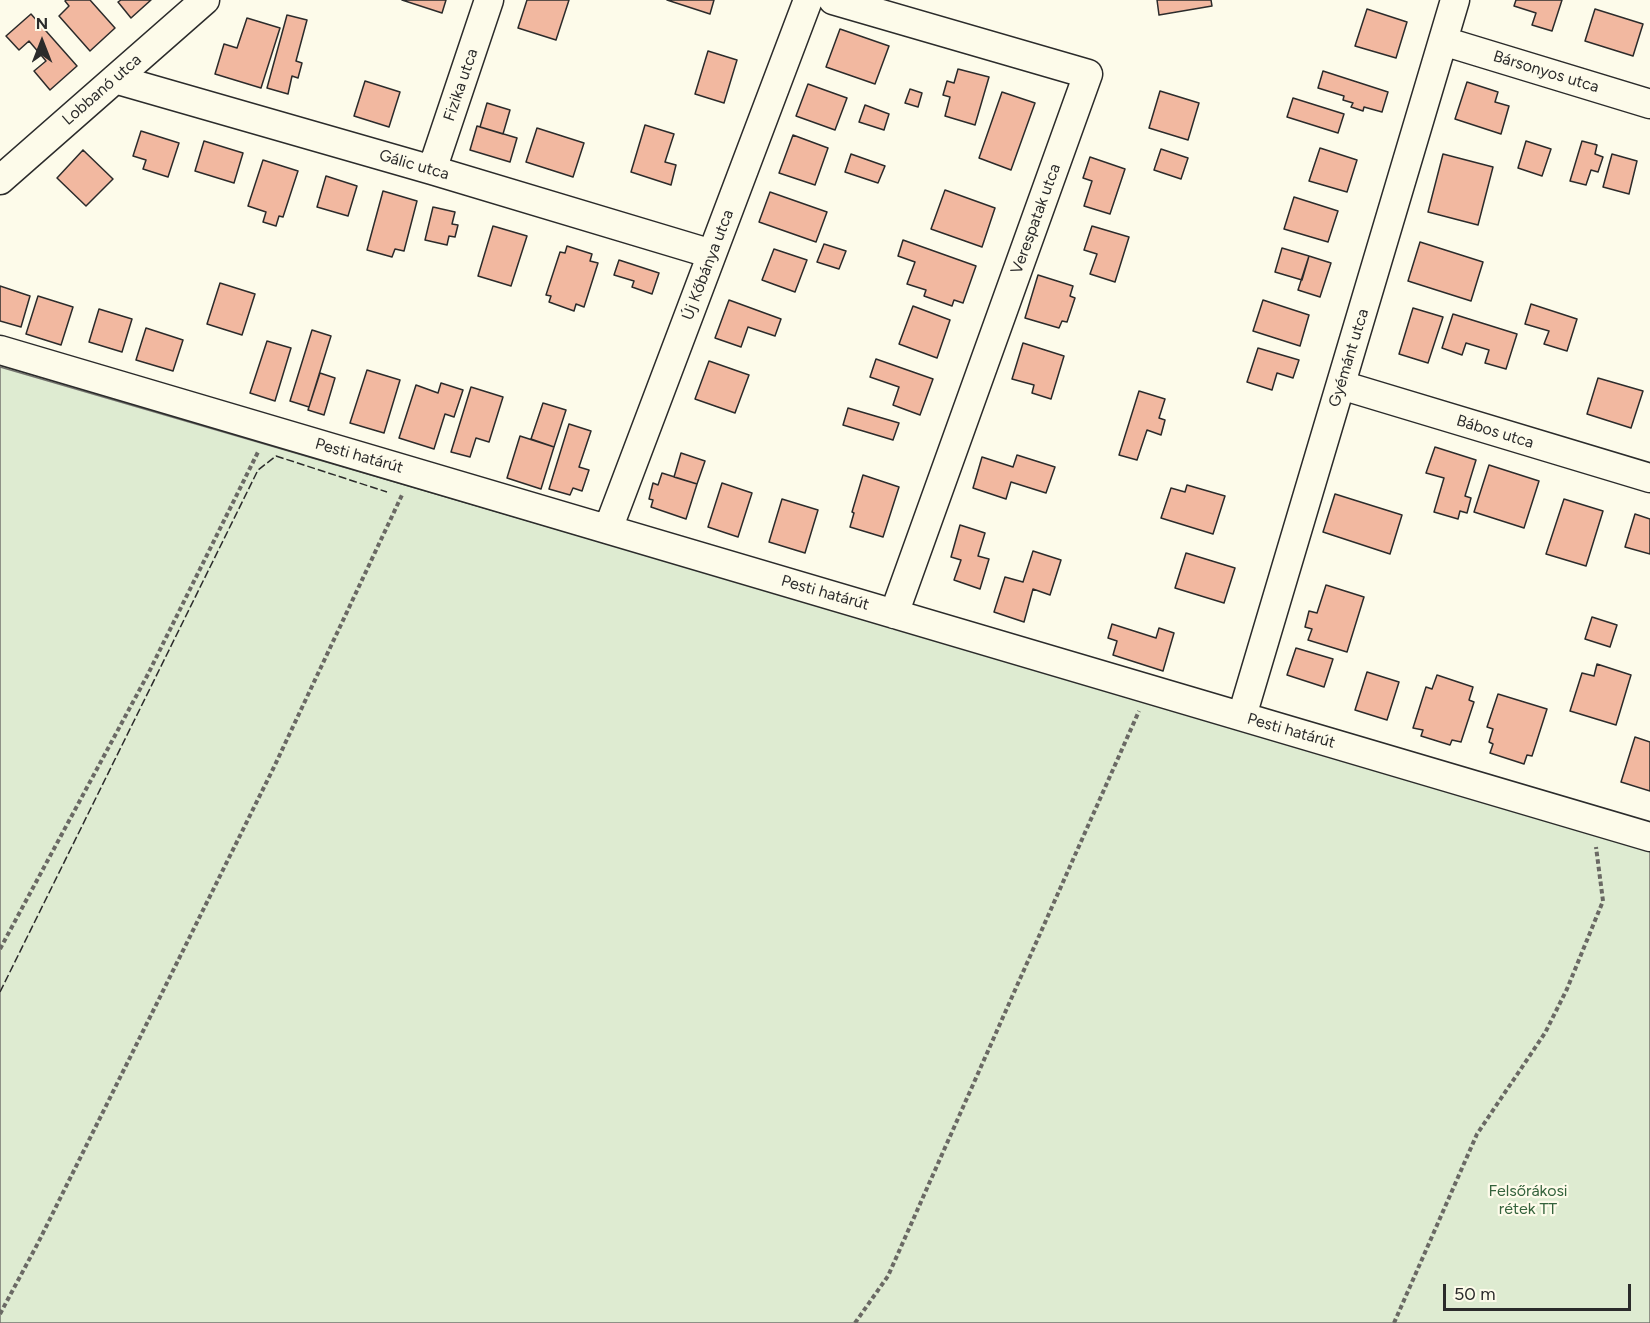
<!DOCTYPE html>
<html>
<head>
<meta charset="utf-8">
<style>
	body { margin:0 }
	#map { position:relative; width:1650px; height:1323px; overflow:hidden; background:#fdfbea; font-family:Figtree,sans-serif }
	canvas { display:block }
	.north { position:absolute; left:12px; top:12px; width:60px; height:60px; -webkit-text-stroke:4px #fdfbea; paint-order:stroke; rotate:0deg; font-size:16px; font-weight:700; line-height:24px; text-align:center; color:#2b2b2b }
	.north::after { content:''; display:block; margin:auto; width:21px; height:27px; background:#2b2b2b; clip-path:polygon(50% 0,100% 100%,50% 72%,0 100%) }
	.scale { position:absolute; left:1443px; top:1284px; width:188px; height:27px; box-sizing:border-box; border:3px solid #2b2b2b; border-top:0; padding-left:8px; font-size:18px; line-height:21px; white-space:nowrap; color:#2b2b2b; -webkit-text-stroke:4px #fdfbea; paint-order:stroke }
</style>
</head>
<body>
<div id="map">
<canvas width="1650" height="1323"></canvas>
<div class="north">N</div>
<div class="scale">50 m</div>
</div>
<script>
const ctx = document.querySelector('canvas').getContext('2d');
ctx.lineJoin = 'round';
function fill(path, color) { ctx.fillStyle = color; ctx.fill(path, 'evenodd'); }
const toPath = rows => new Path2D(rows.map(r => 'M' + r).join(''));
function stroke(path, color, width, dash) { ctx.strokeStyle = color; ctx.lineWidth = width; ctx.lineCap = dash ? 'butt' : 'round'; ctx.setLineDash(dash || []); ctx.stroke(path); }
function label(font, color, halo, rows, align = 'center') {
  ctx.font = font + ' Figtree,sans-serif'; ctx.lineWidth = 4.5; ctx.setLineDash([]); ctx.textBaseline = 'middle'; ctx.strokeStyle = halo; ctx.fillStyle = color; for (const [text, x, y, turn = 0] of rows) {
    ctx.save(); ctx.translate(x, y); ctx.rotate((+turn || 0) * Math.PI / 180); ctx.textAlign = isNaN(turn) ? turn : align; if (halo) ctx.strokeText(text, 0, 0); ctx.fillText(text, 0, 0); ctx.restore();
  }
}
const green = toPath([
	[0,367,1181,711,1650,851,1650,1323,0,1323,0,367]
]);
const building = toPath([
	[66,0,90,0,115,28,90,51,59,16,69,6,65,1,66,0],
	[121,0,151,0,131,18,118,2,121,0],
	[402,0,446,0,442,13,402,0],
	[527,0,569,0,556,40,518,28,527,0],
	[667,0,714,0,710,14,667,0],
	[1157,0,1211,0,1212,6,1159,15,1157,0],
	[1516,0,1562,0,1552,31,1532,25,1536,13,1514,6,1516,0],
	[1367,9,1407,22,1396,58,1355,46,1367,9],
	[1595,9,1643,24,1633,56,1585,41,1595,9],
	[31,14,77,66,50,90,34,71,46,61,29,41,19,50,6,36,31,14],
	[287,15,307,20,296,61,302,63,298,78,292,76,288,94,267,88,287,15],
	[247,18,280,28,261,88,215,74,224,44,237,48,247,18],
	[840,29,889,46,875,84,826,67,840,29],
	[708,51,737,60,724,103,695,94,708,51],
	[958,69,989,77,975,125,945,116,950,97,943,95,947,81,954,83,958,69],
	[1323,71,1388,92,1382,112,1364,107,1363,111,1351,107,1353,103,1343,100,1344,96,1318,88,1323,71],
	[365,81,400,92,389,127,354,116,365,81],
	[1467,82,1498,92,1495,102,1509,106,1501,134,1455,119,1467,82],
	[808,84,847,98,835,130,796,116,808,84],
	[910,89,922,93,918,107,905,103,910,89],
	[1160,91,1199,103,1188,140,1149,128,1160,91],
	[1002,92,1035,103,1011,170,979,158,1002,92],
	[1293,98,1344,114,1338,133,1287,117,1293,98],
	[487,103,510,110,503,134,480,127,487,103],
	[865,105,889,114,884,130,859,122,865,105],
	[645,125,674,134,665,162,676,165,671,185,631,172,645,125],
	[477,126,517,138,510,162,470,150,477,126],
	[537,128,584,143,573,177,526,162,537,128],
	[141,131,179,143,168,177,143,169,146,160,133,156,141,131],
	[793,135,828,148,815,185,779,173,793,135],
	[204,141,243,153,234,183,195,171,204,141],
	[1526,141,1551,149,1542,176,1518,168,1526,141],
	[1582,141,1597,145,1595,154,1603,157,1598,172,1591,170,1586,185,1570,181,1582,141],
	[1320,148,1357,160,1347,192,1309,181,1320,148],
	[1161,149,1188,158,1181,179,1154,170,1161,149],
	[83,150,113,179,86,206,57,178,83,150],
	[851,154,885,166,878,183,845,172,851,154],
	[1443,154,1493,167,1478,225,1428,212,1443,154],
	[1612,154,1637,161,1629,194,1603,187,1612,154],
	[1090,157,1125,169,1110,214,1084,206,1092,181,1083,178,1090,157],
	[263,160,298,171,283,217,279,216,276,226,263,222,266,212,248,206,263,160],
	[326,176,357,186,348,216,317,207,326,176],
	[945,190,995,208,982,247,931,229,945,190],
	[383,191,417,201,404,251,395,249,392,257,367,250,383,191],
	[770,192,827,212,816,242,759,222,770,192],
	[1294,197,1338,211,1328,242,1284,229,1294,197],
	[433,207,455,212,452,224,458,225,455,237,449,236,447,245,425,240,433,207],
	[493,226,527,236,511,286,478,276,493,226],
	[1092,226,1129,237,1115,282,1090,274,1097,254,1084,250,1092,226],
	[903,240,976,266,963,303,954,300,952,306,924,296,926,290,907,284,915,262,898,256,903,240],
	[1420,242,1483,262,1471,301,1408,281,1420,242],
	[824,244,846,251,839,269,817,262,824,244],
	[567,246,592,254,590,261,598,263,584,307,576,304,574,311,549,302,551,296,546,295,560,252,565,253,567,246],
	[1282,248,1309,256,1302,280,1275,272,1282,248],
	[774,249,807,260,795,292,762,280,774,249],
	[1309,256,1331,263,1320,297,1298,290,1309,256],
	[619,260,659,273,652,294,632,287,634,281,614,275,619,260],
	[1038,275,1073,286,1070,296,1075,298,1067,322,1062,321,1059,328,1025,318,1038,275],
	[220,283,255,294,242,335,207,324,220,283],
	[0,286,30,296,21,327,0,321,0,286],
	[38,296,73,307,61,345,26,334,38,296],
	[729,300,781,319,775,336,748,327,741,347,715,338,729,300],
	[1263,300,1309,315,1300,346,1253,331,1263,300],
	[1531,304,1577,319,1567,351,1544,344,1549,331,1525,324,1531,304],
	[913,306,950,320,937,358,899,344,913,306],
	[1413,308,1443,317,1428,363,1399,354,1413,308],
	[99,309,132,319,122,352,89,342,99,309],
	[1453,314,1517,334,1506,369,1485,363,1489,350,1466,343,1462,355,1442,348,1453,314],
	[146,328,183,340,173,371,136,360,146,328],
	[312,330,331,336,309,407,290,401,312,330],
	[267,341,291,348,275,401,250,393,267,341],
	[1023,343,1064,356,1051,399,1032,393,1034,385,1012,379,1023,343],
	[1258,348,1299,360,1293,378,1277,373,1272,390,1247,382,1258,348],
	[876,359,933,379,920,415,893,405,899,387,870,377,876,359],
	[709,361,749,375,735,413,695,399,709,361],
	[367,370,400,380,384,433,350,423,367,370],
	[320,373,335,378,324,415,308,410,320,373],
	[1598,378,1643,391,1631,428,1587,414,1598,378],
	[441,383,463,390,454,417,445,414,434,449,399,438,416,385,438,393,441,383],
	[471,387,503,397,489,442,476,438,470,457,451,452,471,387],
	[1139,391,1165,399,1159,418,1165,420,1161,435,1147,430,1137,460,1119,455,1139,391],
	[543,403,566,410,554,447,531,439,543,403],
	[848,408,899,423,893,440,843,425,848,408],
	[569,424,591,431,579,467,589,470,582,491,573,488,570,495,549,489,569,424],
	[520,436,554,447,541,489,507,478,520,436],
	[1435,447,1476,460,1465,496,1471,498,1467,513,1460,511,1458,519,1434,512,1444,478,1426,473,1435,447],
	[681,453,705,461,697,484,674,477,681,453],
	[1017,455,1055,467,1046,493,1011,482,1006,499,973,488,982,457,1013,467,1017,455],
	[1489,465,1539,481,1524,528,1474,512,1489,465],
	[662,473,697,484,686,519,651,507,653,500,649,499,653,483,658,485,662,473],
	[863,475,899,487,883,537,850,527,854,513,852,512,863,475],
	[722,483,752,493,738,537,708,527,722,483],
	[1187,485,1225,496,1213,534,1161,518,1171,488,1185,492,1187,485],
	[1335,494,1402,515,1390,554,1323,532,1335,494],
	[782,499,818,510,805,553,769,542,782,499],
	[1564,499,1603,511,1586,566,1546,554,1564,499],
	[1635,514,1650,519,1650,554,1625,547,1635,514],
	[960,525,985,533,978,556,989,559,980,589,954,580,961,560,951,557,960,525],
	[1033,551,1061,560,1050,595,1033,589,1024,622,994,612,1005,577,1023,582,1033,551],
	[1186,553,1235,568,1224,603,1175,588,1186,553],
	[1326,585,1364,597,1347,652,1308,640,1312,629,1305,627,1309,611,1317,613,1326,585],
	[1592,617,1617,625,1610,647,1585,639,1592,617],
	[1112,624,1156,638,1159,628,1174,633,1163,671,1113,655,1117,641,1108,638,1112,624],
	[1296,648,1333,659,1324,687,1287,675,1296,648],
	[1597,664,1631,675,1616,725,1570,711,1582,673,1594,676,1597,664],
	[1367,672,1399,682,1387,720,1355,710,1367,672],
	[1437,675,1473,687,1469,700,1474,702,1461,742,1452,740,1450,745,1421,736,1423,730,1413,728,1426,687,1432,689,1437,675],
	[1498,694,1547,709,1532,756,1527,755,1524,764,1490,753,1493,744,1489,742,1493,729,1487,727,1498,694],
	[1635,737,1650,742,1650,791,1621,782,1635,737]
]);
const path = toPath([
	[0,949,147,676,258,452],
	[0,1314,38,1243,274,767,402,495],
	[855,1323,888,1276,1139,711],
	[1394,1323,1477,1134,1545,1033,1567,989,1603,901,1596,847]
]);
const minor = toPath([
	[833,0,1088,74,894,614],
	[1443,41,1650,104],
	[115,79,432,170,712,254],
	[432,170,489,0],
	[0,180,205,0],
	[0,350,1650,837],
	[1341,385,1650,478],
	[608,529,808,0],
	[1242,716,1455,0]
]);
const fence = toPath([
	[0,992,258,470,276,456,387,492]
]);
const streetNames = [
	["Bársonyos utca",1546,72,17],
	["Fizika utca",461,85,-71],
	["Lobbanó utca",102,90,-41],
	["Gálic utca",414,165,16],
	["Verespatak utca",1036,219,-70],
	["Új Kőbánya utca",708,265,-69],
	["Gyémánt utca",1349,358,-73],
	["Bábos utca",1495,432,17],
	["Pesti határút",359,456,16],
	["Pesti határút",825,593,16],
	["Pesti határút",1291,731,16]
];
const parkNames = [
	["Felsőrákosi",1528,1191],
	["rétek TT",1528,1209]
];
fill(green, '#deebd1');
stroke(green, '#74746e', 1.5);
fill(building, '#f2b8a0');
stroke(building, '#2b2b2b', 1.5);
stroke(minor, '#2b2b2b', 31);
stroke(path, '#6a6964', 4, [4.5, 3]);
stroke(minor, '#fdfbea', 28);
stroke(fence, '#2b2b2b', 1.5, [8, 3]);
label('16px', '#2b2b2b', '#fdfbea', streetNames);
label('16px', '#34623c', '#fdfbea', parkNames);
</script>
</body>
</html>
